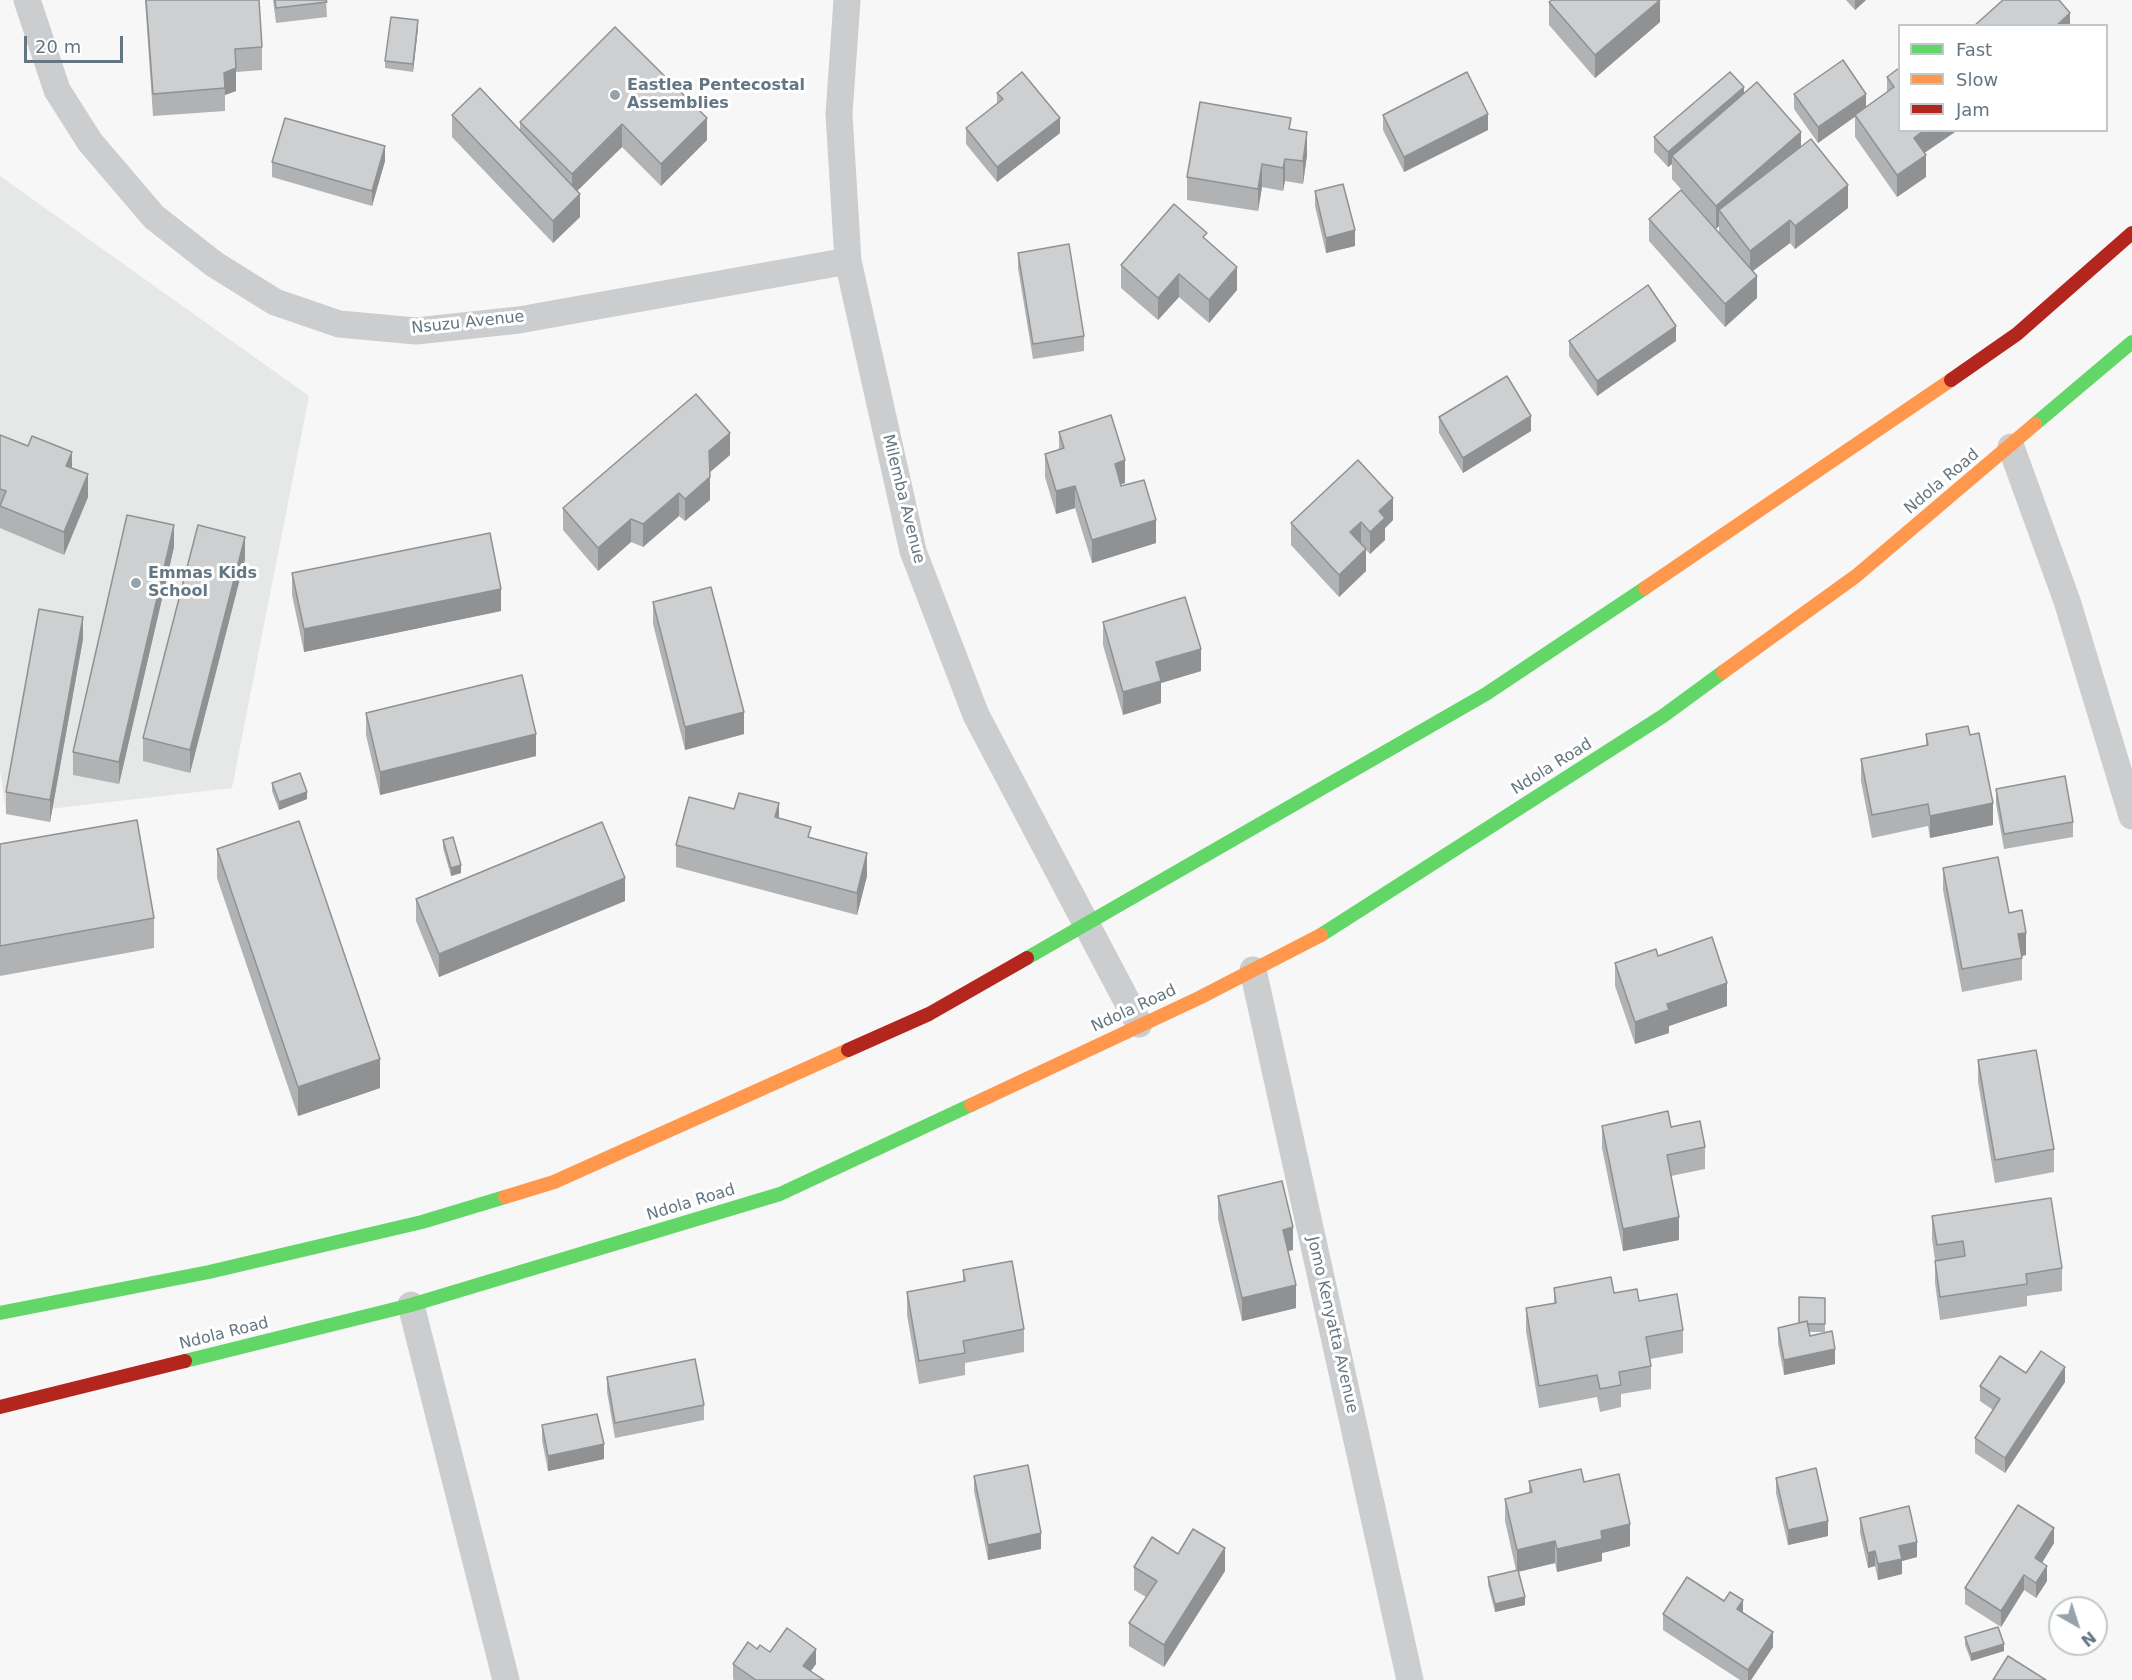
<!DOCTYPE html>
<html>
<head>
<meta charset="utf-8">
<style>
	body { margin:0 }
	#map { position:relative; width:2132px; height:1680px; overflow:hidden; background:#f7f7f7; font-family:"DejaVu Sans",sans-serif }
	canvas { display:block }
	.legend { position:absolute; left:1898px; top:24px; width:210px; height:108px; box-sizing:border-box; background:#fff; border:2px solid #c1c8cd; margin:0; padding:8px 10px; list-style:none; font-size:18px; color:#647681 }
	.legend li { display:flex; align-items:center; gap:12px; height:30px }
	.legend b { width:30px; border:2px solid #c1c8cd }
	.north { position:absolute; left:2048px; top:1596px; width:60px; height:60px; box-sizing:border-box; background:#fff; border:2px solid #c1c8cd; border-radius:50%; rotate:141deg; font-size:16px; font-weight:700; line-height:24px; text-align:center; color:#647681 }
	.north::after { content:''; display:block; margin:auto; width:21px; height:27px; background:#97a3aa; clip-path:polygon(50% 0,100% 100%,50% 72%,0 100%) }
	.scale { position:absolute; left:24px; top:36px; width:99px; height:27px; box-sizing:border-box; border:3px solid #647681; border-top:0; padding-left:8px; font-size:18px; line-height:21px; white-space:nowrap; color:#647681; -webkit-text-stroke:4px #fff; paint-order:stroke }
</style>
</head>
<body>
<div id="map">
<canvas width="2132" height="1680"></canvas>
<ul class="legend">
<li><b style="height:8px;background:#63d668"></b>Fast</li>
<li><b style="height:8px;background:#ff974d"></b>Slow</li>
<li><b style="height:8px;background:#b3261e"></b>Jam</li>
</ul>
<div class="north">N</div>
<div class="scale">20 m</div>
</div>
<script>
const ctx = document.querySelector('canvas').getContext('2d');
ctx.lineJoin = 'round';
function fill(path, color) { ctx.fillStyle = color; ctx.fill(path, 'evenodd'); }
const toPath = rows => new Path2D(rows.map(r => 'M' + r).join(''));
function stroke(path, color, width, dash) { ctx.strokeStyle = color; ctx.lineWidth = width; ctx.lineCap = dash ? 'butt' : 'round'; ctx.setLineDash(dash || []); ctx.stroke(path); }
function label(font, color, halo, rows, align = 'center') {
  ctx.font = font + ' "DejaVu Sans",sans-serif'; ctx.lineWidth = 6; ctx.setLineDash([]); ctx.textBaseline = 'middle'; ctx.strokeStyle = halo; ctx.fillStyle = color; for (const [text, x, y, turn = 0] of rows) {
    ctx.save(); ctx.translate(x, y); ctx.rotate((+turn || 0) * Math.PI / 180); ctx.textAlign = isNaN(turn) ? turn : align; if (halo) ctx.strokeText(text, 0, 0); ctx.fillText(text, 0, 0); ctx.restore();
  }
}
const built = toPath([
	[0,176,309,396,232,788,6,814,0,770]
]);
const street = toPath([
	[27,0,57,90,90,142,154,217,214,264,275,302,339,324,416,331,519,320,848,261],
	[847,0,839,114,848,261,913,551,976,715,1139,1024],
	[2011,447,2067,601,2132,816],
	[1253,970,1410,1680],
	[411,1305,506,1680]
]);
const fast = toPath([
	[2035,424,2132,342],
	[1321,935,1663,716,1723,672],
	[1027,958,1486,694,1645,588],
	[0,1313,209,1272,422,1222,505,1197],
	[185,1361,411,1305,780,1194,971,1105]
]);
const slow = toPath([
	[1645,588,1951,380],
	[1723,672,1856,576,2035,424],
	[971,1105,1199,998,1321,935],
	[505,1197,554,1182,848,1050]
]);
const jam = toPath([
	[1951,380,2017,334,2132,233],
	[848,1050,929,1014,1027,958],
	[0,1407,185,1361]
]);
const wall = toPath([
	[145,0,259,0,262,47,262,70,236,72,236,91,225,95,225,111,153,116],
	[273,0,326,0,327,17,276,23],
	[1846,0,1866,0,1855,10],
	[1549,2,1660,22,1595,78,1549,25],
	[615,27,707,140,661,186,622,147,577,191,580,217,553,243,452,137,452,115,520,130,520,122],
	[418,28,413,72,385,68,385,61],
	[1887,77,1955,130,1955,132,1924,153,1926,177,1897,197,1855,137,1855,116,1818,143,1794,109,1794,94,1866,107,1887,92],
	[997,93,1060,133,997,182,966,144,966,128,997,104],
	[1744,93,1801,146,1848,208,1795,249,1790,243,1753,271,1757,298,1725,327,1649,241,1649,219,1719,232,1719,226,1716,229,1672,179,1672,164,1668,167,1654,152,1654,137],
	[1383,115,1488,130,1404,172,1383,130],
	[1291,130,1307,155,1303,184,1285,181,1283,191,1262,187,1258,211,1187,200,1187,177],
	[385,161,372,206,272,177,272,162],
	[1315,191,1355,246,1326,253,1315,206],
	[1207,240,1237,290,1209,323,1179,297,1158,320,1121,288,1121,265],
	[1018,253,1084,336,1084,351,1033,359,1018,268],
	[1569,341,1676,341,1597,396,1569,356],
	[1439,417,1531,431,1463,473,1439,433],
	[1059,432,1125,483,1121,484,1121,486,1156,543,1092,563,1075,508,1056,514,1045,477,1045,454,1059,450],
	[0,435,72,468,88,497,64,555,0,528],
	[730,455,710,472,710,500,685,521,679,516,643,547,631,542,598,571,563,530,563,508],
	[1393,520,1385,528,1385,540,1370,554,1366,550,1366,571,1339,597,1291,545,1291,523],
	[174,547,119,784,73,775,73,752],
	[245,559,190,773,143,761,143,738],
	[292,573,501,611,304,652,292,595],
	[653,602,744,734,685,750,653,624],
	[1103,622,1201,671,1161,683,1161,703,1123,715,1103,645],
	[83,639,50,822,6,814,6,792],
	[366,713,536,756,380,795,366,735],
	[1926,734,1993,825,1930,838,1928,826,1872,838,1861,781,1861,759,1926,745],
	[272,783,307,799,279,810,272,791],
	[1996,789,2073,822,2073,837,2004,849,1996,804],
	[734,809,779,818,811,838,867,876,857,915,676,867,676,845],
	[443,840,461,873,451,876,443,848],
	[0,844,154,918,154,948,0,976],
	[217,849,380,1088,298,1116,217,878],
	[1943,868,2009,913,2026,955,2022,956,2022,980,1962,992,1943,890],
	[416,899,625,901,439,977,416,921],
	[1615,963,1727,1006,1669,1026,1669,1033,1635,1044,1615,986],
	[1978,1060,2054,1149,2054,1172,1995,1183,1978,1082],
	[1602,1126,1671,1127,1705,1147,1705,1169,1671,1176,1679,1240,1623,1251,1602,1148],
	[1218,1196,1293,1250,1288,1251,1296,1308,1242,1321,1218,1219],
	[1932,1216,2062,1268,2062,1291,2027,1296,2027,1306,1940,1320,1935,1283,1935,1260,1932,1239],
	[963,1270,1024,1329,1024,1352,965,1363,965,1375,919,1384,907,1315,907,1292,963,1282],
	[1554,1288,1614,1293,1639,1301,1683,1330,1683,1353,1650,1359,1651,1366,1651,1389,1621,1394,1621,1407,1600,1412,1597,1397,1539,1408,1526,1331,1526,1308,1554,1303],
	[1825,1298,1825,1332,1809,1332,1810,1336,1835,1364,1784,1375,1778,1343,1778,1328,1799,1323],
	[2026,1373,2065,1382,2005,1473,1975,1453,1975,1438,1993,1410,1980,1401,1980,1386],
	[607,1377,704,1405,704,1420,615,1438,607,1392],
	[542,1425,604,1459,548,1471,542,1440],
	[974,1476,1041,1549,988,1560,974,1491],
	[1776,1478,1828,1536,1788,1545,1776,1493],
	[1529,1481,1584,1482,1630,1546,1602,1553,1602,1561,1557,1572,1555,1563,1518,1572,1525,1605,1495,1612,1488,1585,1488,1577,1516,1570,1505,1521,1505,1499,1529,1493],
	[1860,1518,1917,1557,1902,1561,1902,1574,1878,1580,1875,1566,1868,1568,1860,1533],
	[2054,1543,2042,1563,2047,1581,2036,1598,2024,1590,2001,1627,1965,1604,1965,1588],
	[1178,1554,1225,1571,1164,1667,1129,1646,1129,1623,1146,1597,1134,1590,1134,1567],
	[1724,1601,1743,1613,1773,1647,1751,1680,1740,1680,1663,1630,1663,1614],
	[1965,1637,2004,1651,1971,1661,1965,1645],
	[770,1652,816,1664,811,1671,824,1680,734,1680,733,1679,733,1664]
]);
const shadedWall = toPath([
	[1660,0,1660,22,1595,78,1595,55],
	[1855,0,1866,0,1855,10],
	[2070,13,2070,26,2056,26],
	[418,20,418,28,413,72,413,64],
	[236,68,236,91,225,95,224,73],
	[1744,87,1744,102,1672,156,1672,164,1668,167,1668,152],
	[1866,94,1866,109,1818,143,1818,127],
	[1488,114,1488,130,1404,172,1404,157],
	[707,118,707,140,661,186,661,164],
	[1060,118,1060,133,997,182,997,167],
	[622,124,622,147,572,196,572,174],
	[1924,130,1955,130,1955,132,1914,160,1914,138],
	[1307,132,1307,155,1303,184,1303,161],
	[1801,132,1801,154,1719,210,1719,226,1716,229,1716,206],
	[385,146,385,161,372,206,372,191],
	[1926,155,1926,177,1897,197,1897,175],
	[1285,159,1285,181,1283,191,1283,168],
	[1262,164,1262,187,1258,211,1258,189],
	[1848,185,1848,208,1795,249,1795,226],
	[580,194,580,217,553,243,553,221],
	[1790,220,1790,243,1750,273,1750,251],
	[1355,230,1355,246,1326,253,1326,238],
	[1237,267,1237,290,1209,323,1209,300],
	[1179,274,1179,297,1158,320,1158,298],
	[1757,276,1757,298,1725,327,1725,304],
	[1676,326,1676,341,1597,396,1597,381],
	[1531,416,1531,431,1463,473,1463,458],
	[730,433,730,455,709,473,709,451],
	[72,452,72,474,66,466],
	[1125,460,1125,483,1115,486,1115,464],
	[88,474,88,497,64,555,64,532],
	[710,477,710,500,685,521,685,499],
	[1075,486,1075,508,1056,514,1056,491],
	[679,493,679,516,643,547,643,524],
	[1393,498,1393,520,1385,528,1385,540,1370,554,1370,532,1379,511],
	[631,519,631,542,598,571,598,548],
	[1156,520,1156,543,1092,563,1092,540],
	[1361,522,1361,545,1350,532],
	[174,525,174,547,119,784,119,762],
	[245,537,245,559,190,773,190,750],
	[1366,549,1366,571,1339,597,1339,575],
	[501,589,501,611,304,652,304,629],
	[83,617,83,639,50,822,50,800],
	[1201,649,1201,671,1161,683,1161,703,1123,715,1123,692,1156,662],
	[744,712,744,734,685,750,685,727],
	[536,734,536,756,380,795,380,772],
	[307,792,307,799,279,810,279,802],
	[779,803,779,826,775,817],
	[1993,803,1993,825,1930,838,1930,816],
	[867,853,867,876,857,915,857,893],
	[461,865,461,873,451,876,451,868],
	[625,878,625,901,439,977,439,954],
	[2026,933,2026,955,2018,957,2018,934],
	[1727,983,1727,1006,1669,1026,1669,1033,1635,1044,1635,1022,1667,1004],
	[380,1059,380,1088,298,1116,298,1087],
	[1679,1217,1679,1240,1623,1251,1623,1229],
	[1293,1227,1293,1250,1283,1252,1283,1230],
	[1296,1285,1296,1308,1242,1321,1242,1298],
	[1835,1349,1835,1364,1784,1375,1784,1360],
	[2065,1367,2065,1382,2005,1473,2005,1458],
	[604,1444,604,1459,548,1471,548,1456],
	[1828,1521,1828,1536,1788,1545,1788,1530],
	[1630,1524,1630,1546,1602,1553,1602,1561,1557,1572,1557,1549,1601,1531],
	[2054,1528,2054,1543,2035,1574,2035,1558],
	[1041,1533,1041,1549,988,1560,988,1545],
	[1555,1541,1555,1563,1517,1572,1517,1550],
	[1917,1542,1917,1557,1902,1561,1902,1574,1878,1580,1878,1564,1899,1546],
	[1225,1548,1225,1571,1164,1667,1164,1645],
	[1875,1551,1875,1566,1868,1568,1868,1553],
	[2047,1566,2047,1581,2036,1598,2036,1583],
	[2024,1575,2024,1590,2001,1627,2001,1611],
	[1525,1597,1525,1605,1495,1612,1495,1604],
	[1743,1600,1743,1615,1737,1609],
	[1773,1632,1773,1647,1751,1680,1748,1680,1748,1670],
	[2004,1644,2004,1651,1971,1661,1971,1654],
	[816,1649,816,1664,804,1680,803,1666]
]);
const building = toPath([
	[146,0,259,0,262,47,235,49,236,68,224,73,225,88,153,94,146,0],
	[275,0,326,0,327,2,276,8,275,0],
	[1552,0,1660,0,1595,55,1549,2,1552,0],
	[2003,0,2059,0,2070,13,2056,26,1974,26,2003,0],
	[391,17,418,20,413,64,385,61,391,17],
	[615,27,707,118,661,164,622,124,572,174,520,122,615,27],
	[1843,60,1866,94,1818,127,1794,94,1843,60],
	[1899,68,1899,130,1924,130,1914,138,1926,155,1897,175,1855,115,1894,87,1887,77,1899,68],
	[1022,72,1060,118,997,167,966,128,1003,99,997,93,1022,72],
	[1467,72,1488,114,1404,157,1383,115,1467,72],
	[1730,72,1744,87,1668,152,1654,137,1730,72],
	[1757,82,1801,132,1716,206,1672,156,1757,82],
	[480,88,580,194,553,221,452,115,480,88],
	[1200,102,1291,118,1289,129,1307,132,1303,161,1285,159,1283,168,1262,164,1258,189,1187,177,1200,102],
	[285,118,385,146,372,191,272,162,285,118],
	[1811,139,1848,185,1795,226,1790,220,1750,251,1719,210,1811,139],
	[1343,184,1355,230,1326,238,1315,191,1343,184],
	[1681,190,1757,276,1725,304,1649,219,1681,190],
	[1174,204,1207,233,1203,237,1237,267,1209,300,1179,274,1158,298,1121,265,1174,204],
	[1069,244,1084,336,1033,344,1018,253,1069,244],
	[1648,285,1676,326,1597,381,1569,341,1648,285],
	[1507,376,1531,416,1463,458,1439,417,1507,376],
	[696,394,730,433,709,451,710,477,685,499,679,493,643,524,631,519,598,548,563,508,696,394],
	[1111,415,1125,460,1115,464,1121,486,1144,480,1156,520,1092,540,1075,486,1056,491,1045,454,1064,448,1059,432,1111,415],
	[0,435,28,446,32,436,72,452,66,466,88,474,64,532,0,506,6,491,0,489,0,435],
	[1358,460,1393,498,1379,511,1385,518,1370,532,1361,522,1350,532,1366,549,1339,575,1291,523,1358,460],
	[127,515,174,525,119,762,73,752,127,515],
	[198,525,245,537,190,750,143,738,198,525],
	[490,533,501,589,304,629,292,573,490,533],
	[711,587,744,712,685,727,653,602,711,587],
	[1185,597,1201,649,1156,662,1161,681,1123,692,1103,622,1185,597],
	[39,609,83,617,50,800,6,792,39,609],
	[522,675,536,734,380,772,366,713,522,675],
	[1968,726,1970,735,1979,733,1993,803,1930,816,1928,804,1872,815,1861,759,1928,745,1926,734,1968,726],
	[300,773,307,792,279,802,272,783,300,773],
	[2065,776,2073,822,2004,834,1996,789,2065,776],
	[739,793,779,803,775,817,811,827,808,837,867,853,857,893,676,845,689,797,734,809,739,793],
	[137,820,154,918,0,946,0,844,137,820],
	[299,821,380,1059,298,1087,217,849,299,821],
	[602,822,625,878,439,954,416,899,602,822],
	[453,837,461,865,451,868,443,840,453,837],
	[1998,857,2009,913,2022,910,2026,933,2018,934,2022,958,1962,969,1943,868,1998,857],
	[1712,937,1727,983,1667,1004,1669,1010,1635,1022,1615,963,1656,949,1658,956,1712,937],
	[2036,1050,2054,1149,1995,1160,1978,1060,2036,1050],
	[1668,1111,1671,1127,1700,1121,1705,1147,1667,1155,1679,1217,1623,1229,1602,1126,1668,1111],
	[1282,1181,1293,1227,1283,1230,1296,1285,1242,1298,1218,1196,1282,1181],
	[2051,1198,2062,1268,2026,1274,2027,1284,1940,1297,1935,1261,1965,1256,1963,1241,1937,1245,1932,1216,2051,1198],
	[1012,1261,1024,1329,963,1341,965,1353,919,1361,907,1292,965,1281,963,1270,1012,1261],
	[1611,1277,1614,1293,1637,1289,1639,1301,1677,1294,1683,1330,1646,1337,1651,1366,1619,1372,1621,1385,1600,1389,1597,1375,1539,1386,1526,1308,1556,1303,1554,1288,1611,1277],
	[1799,1297,1825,1298,1825,1324,1808,1324,1807,1321,1799,1323,1799,1297],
	[1807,1321,1810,1336,1832,1331,1835,1349,1784,1360,1778,1328,1807,1321],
	[2041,1351,2065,1367,2005,1458,1975,1438,2000,1399,1980,1386,2000,1356,2026,1373,2041,1351],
	[695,1359,704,1405,615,1423,607,1377,695,1359],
	[597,1414,604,1444,548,1456,542,1425,597,1414],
	[1028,1465,1041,1533,988,1545,974,1476,1028,1465],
	[1816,1468,1828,1521,1788,1530,1776,1478,1816,1468],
	[1581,1469,1584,1482,1619,1474,1630,1524,1601,1531,1602,1539,1557,1549,1555,1541,1517,1550,1505,1499,1532,1492,1529,1481,1581,1469],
	[2018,1505,2054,1528,2035,1558,2047,1566,2036,1583,2024,1575,2001,1611,1965,1588,2018,1505],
	[1909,1506,1917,1542,1899,1546,1902,1559,1878,1564,1875,1551,1868,1553,1860,1518,1909,1506],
	[1193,1529,1225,1548,1164,1645,1129,1623,1157,1581,1134,1567,1152,1537,1178,1554,1193,1529],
	[1518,1570,1525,1597,1495,1604,1488,1577,1518,1570],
	[1687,1577,1724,1601,1730,1592,1743,1600,1737,1609,1773,1632,1748,1670,1663,1614,1687,1577],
	[1998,1627,2004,1644,1971,1654,1965,1637,1998,1627],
	[787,1628,816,1649,803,1666,824,1680,756,1680,733,1664,748,1642,757,1649,760,1645,770,1652,787,1628],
	[2008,1656,2046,1680,1993,1680,2008,1656]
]);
const markers = [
	[615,95,6,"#97a3aa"],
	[136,583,6,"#97a3aa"]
];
const poiNames = [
	["Eastlea Pentecostal",627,86],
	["Assemblies",627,104],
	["Emmas Kids",148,574],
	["School",148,592]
];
const streetNames = [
	["Nsuzu Avenue",468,323,-6],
	["Ndola Road",1942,482,-40],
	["Milemba Avenue",903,499,76],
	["Ndola Road",1552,767,-32],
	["Ndola Road",1134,1009,-25],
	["Ndola Road",691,1203,-17],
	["Jomo Kenyatta Avenue",1332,1325,77],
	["Ndola Road",224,1334,-14]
];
fill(built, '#e6e8e7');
stroke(street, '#cccdce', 27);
stroke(fast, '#63d668', 14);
stroke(slow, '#ff974d', 14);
stroke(jam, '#b3261e', 14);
fill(wall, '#b0b2b3');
fill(shadedWall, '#909192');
fill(building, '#cdcfd0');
stroke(building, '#909192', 1.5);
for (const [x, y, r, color] of markers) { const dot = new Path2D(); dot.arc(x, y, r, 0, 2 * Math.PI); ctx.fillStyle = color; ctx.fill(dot); stroke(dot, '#fff', 2); }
label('bold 16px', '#647681', '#fff', poiNames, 'left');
label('16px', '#647681', '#fff', streetNames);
</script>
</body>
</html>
